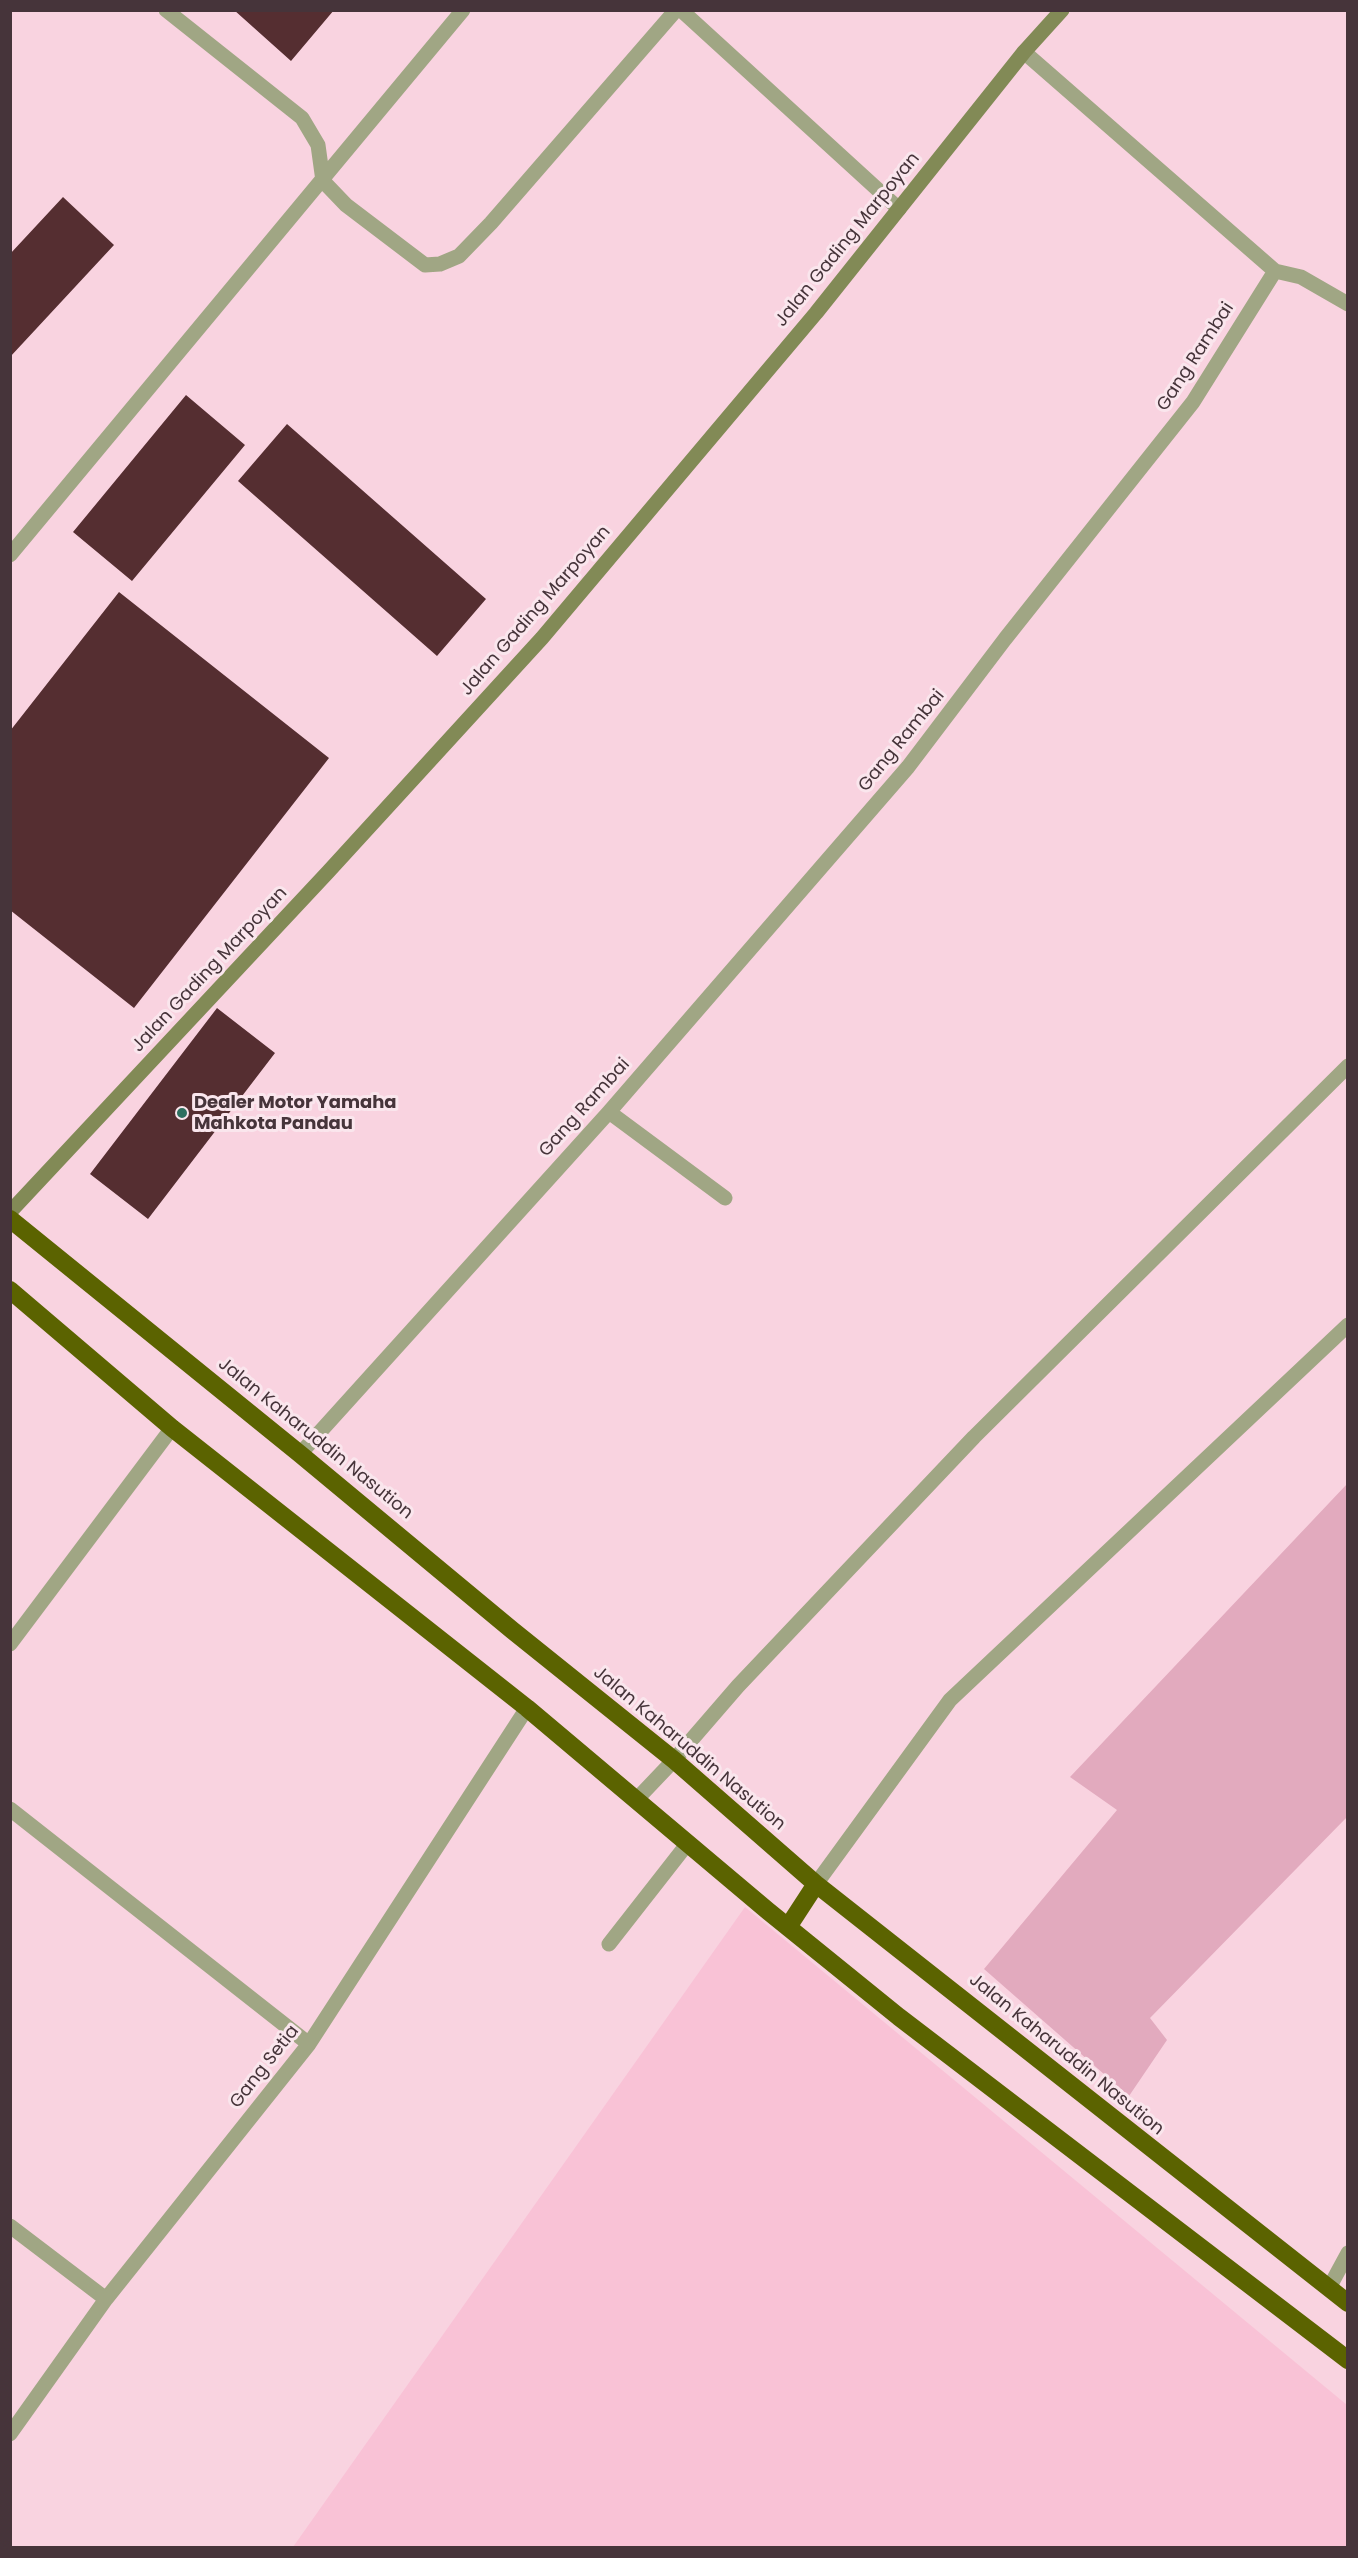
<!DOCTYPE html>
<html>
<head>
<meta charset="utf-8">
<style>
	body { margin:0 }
	#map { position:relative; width:1358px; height:2558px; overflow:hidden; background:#f9d3e0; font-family:Poppins,sans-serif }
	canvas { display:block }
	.frame { position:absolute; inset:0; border:12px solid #46343a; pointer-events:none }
</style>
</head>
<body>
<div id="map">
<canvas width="1358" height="2558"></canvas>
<div class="frame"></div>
</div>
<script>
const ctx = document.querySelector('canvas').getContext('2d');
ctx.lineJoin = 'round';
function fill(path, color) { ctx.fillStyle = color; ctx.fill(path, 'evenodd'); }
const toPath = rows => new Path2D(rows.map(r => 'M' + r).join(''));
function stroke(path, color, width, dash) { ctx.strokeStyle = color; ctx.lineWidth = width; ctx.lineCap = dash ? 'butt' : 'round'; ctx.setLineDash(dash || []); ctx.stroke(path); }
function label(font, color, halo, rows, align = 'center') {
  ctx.font = font + ' Poppins,sans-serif'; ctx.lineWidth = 6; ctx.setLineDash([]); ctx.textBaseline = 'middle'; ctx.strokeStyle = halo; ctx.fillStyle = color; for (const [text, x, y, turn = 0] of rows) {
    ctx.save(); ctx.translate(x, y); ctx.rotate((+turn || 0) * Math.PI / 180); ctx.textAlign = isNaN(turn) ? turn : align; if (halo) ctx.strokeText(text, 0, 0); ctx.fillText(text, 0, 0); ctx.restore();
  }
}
const built = toPath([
	[745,1907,1347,2405,1347,2547,293,2547]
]);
const green = toPath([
	[1347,1484,1347,1817,1150,2018,1167,2040,1129,2096,984,1969,1117,1810,1070,1777]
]);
const building = toPath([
	[234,10,334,10,291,61],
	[63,197,114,245,10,357,10,254],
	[186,395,245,445,132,581,73,532],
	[287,424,486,599,437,656,238,481],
	[119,592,329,758,134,1008,10,910,10,731],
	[217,1008,275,1053,148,1219,90,1174]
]);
const lane = toPath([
	[636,1800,674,1760,738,1686,974,1437,1348,1066],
	[609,1944,688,1843]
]);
const street = toPath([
	[166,10,302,118,318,145,323,181,346,205,425,265,440,264,459,256,491,223,676,10],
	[681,10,899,209],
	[1275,271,1301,277,1348,304],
	[10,555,463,10],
	[609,1112,725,1198],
	[300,1454,609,1112,908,767,1005,639,1193,402,1275,271,1024,52],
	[10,1644,172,1428],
	[10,1809,309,2044],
	[816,1884,950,1700,1348,1325],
	[10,2226,106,2299],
	[1329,2288,1348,2253],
	[10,2434,106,2299,309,2044,527,1708]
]);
const secondary = toPath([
	[10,1212,328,872,542,638,816,313,1024,52,1062,10]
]);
const highway = toPath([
	[10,1219,300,1454,512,1630,674,1760,816,1884,1348,2303],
	[10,1290,172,1428,527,1708,768,1911,899,2017,1348,2360],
	[788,1927,816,1884]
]);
const markers = [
	[182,1113,6,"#2e7060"]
];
const streetNames = [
	["Jalan Gading Marpoyan",848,240,-51],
	["Gang Rambai",1196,357,-57],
	["Jalan Gading Marpoyan",536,611,-49],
	["Gang Rambai",902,741,-51],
	["Jalan Gading Marpoyan",210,970,-47],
	["Gang Rambai",585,1108,-48],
	["Jalan Kaharuddin Nasution",315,1439,39],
	["Jalan Kaharuddin Nasution",689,1749,40],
	["Jalan Kaharuddin Nasution",1066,2055,39],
	["Gang Setia",265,2067,-52]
];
const poiNames = [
	["Dealer Motor Yamaha",194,1103],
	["Mahkota Pandau",194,1124]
];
fill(built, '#f9c2d6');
fill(green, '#e2aabe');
fill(building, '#552e31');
stroke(lane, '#a0a684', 15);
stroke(street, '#a0a684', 15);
stroke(secondary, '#828a56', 15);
stroke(highway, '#5b6300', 18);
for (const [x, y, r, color] of markers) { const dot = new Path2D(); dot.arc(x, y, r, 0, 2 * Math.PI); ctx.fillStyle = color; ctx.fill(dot); stroke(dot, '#fae6ed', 2); }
label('18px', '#46343a', '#fae6ed', streetNames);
label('bold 18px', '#46343a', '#fae6ed', poiNames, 'left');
</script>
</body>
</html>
